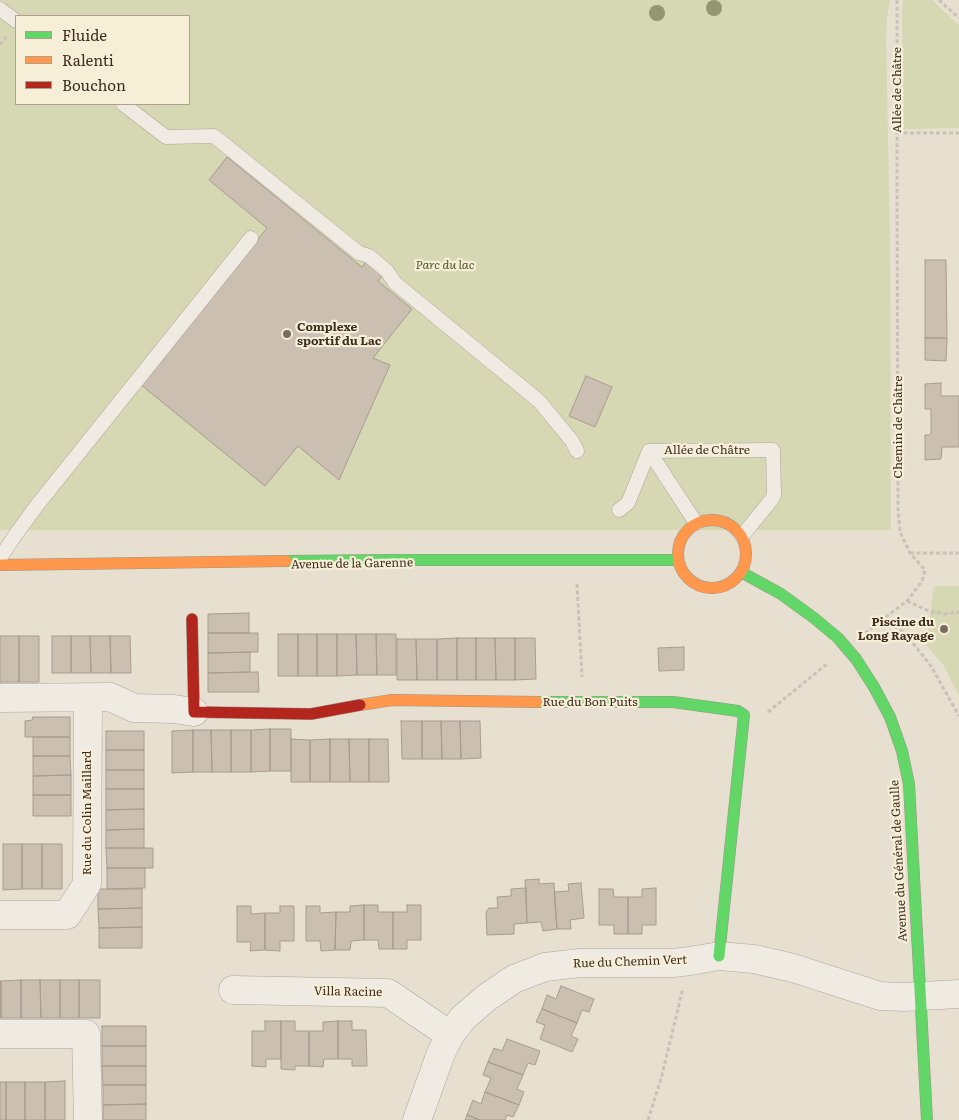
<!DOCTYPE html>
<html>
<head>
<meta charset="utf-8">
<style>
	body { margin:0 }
	#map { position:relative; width:959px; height:1120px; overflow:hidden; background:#e7e0d1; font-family:Literata,serif }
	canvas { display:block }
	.legend { position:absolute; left:15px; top:15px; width:175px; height:90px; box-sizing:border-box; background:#f7eed8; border:1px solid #ada18e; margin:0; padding:6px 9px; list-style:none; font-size:15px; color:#3d2e20 }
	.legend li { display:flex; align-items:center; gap:10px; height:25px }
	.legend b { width:25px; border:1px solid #ada18e }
</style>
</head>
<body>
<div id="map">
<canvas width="959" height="1120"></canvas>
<ul class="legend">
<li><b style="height:6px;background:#63d668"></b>Fluide</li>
<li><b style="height:6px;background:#ff974d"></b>Ralenti</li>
<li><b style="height:6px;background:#b3261e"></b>Bouchon</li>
</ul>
</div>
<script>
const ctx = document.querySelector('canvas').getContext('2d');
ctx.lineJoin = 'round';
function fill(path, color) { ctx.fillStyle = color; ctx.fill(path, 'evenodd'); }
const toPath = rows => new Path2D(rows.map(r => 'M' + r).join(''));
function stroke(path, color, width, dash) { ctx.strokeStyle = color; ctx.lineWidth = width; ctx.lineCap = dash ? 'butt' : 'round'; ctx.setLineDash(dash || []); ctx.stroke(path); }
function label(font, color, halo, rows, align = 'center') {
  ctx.font = font + ' Literata,serif'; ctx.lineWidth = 4.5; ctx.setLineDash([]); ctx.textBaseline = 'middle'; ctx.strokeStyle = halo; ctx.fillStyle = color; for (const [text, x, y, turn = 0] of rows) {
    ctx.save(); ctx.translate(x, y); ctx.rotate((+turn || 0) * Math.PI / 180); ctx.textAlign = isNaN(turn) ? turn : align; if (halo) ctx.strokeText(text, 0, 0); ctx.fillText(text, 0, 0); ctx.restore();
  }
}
const green = toPath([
	[0,0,890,0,887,17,886,34,890,245,891,530,0,530],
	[16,16,189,16,189,104,16,104],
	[903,0,932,0,959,25,959,128,904,129,902,7],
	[934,586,959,586,959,696,944,666,926,645]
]);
const building = toPath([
	[227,157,362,267,367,261,383,275,378,281,412,309,373,358,390,365,339,480,298,446,265,486,140,384,267,228,209,180,227,157],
	[925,260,946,260,947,340,945,338,925,338,925,260],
	[925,338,945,338,947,340,946,361,925,360,925,338],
	[586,376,612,387,595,427,569,416,586,376],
	[941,383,941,396,959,396,959,447,942,447,941,459,925,460,925,435,930,435,931,433,931,409,925,409,925,384,941,383],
	[249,613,249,633,208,633,208,614,249,613],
	[208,633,258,633,258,652,208,653,208,633],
	[278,634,298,634,298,676,278,676,278,634],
	[298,634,317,634,317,676,298,676,298,634],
	[317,634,337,634,337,676,317,676,317,634],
	[337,634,356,634,357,675,337,676,337,634],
	[356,634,376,634,377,675,357,675,356,634],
	[376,634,396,634,396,675,377,675,376,634],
	[0,636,19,636,19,682,0,682,0,636],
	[19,636,39,636,39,682,19,682,19,636],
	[52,636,71,636,71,673,52,673,52,636],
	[71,636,90,636,91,673,71,673,71,636],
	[90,636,110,636,111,673,91,673,90,636],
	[110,636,130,636,131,673,111,673,110,636],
	[457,638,457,680,437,680,437,639,457,638],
	[457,638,476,638,476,680,457,680,457,638],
	[476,638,495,638,496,680,476,680,476,638],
	[495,638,515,638,515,680,496,680,495,638],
	[515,638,535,638,536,679,515,680,515,638],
	[397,639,416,639,417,680,397,680,397,639],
	[416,639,437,639,437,680,417,680,416,639],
	[684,647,684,670,659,671,658,648,684,647],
	[250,652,250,672,208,673,208,653,250,652],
	[258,672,259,692,208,692,208,673,258,672],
	[33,717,70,717,70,737,25,737,25,721,32,720,33,717],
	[401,721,422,721,422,759,402,759,401,721],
	[422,721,441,721,442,759,422,759,422,721],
	[441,721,460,721,461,759,442,759,441,721],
	[460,721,480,721,481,758,461,759,460,721],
	[270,729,270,771,251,772,251,730,270,729],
	[270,729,291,729,291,771,270,771,270,729],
	[193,730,193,772,172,773,172,731,193,730],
	[193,730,211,730,212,772,193,772,193,730],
	[211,730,231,730,231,772,212,772,211,730],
	[231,730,251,730,251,772,231,772,231,730],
	[106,731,144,731,144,750,106,750,106,731],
	[33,737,70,737,70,756,33,756,33,737],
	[291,739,310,740,310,782,291,782,291,739],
	[330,739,330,782,310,782,310,740,330,739],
	[330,739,349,739,350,782,330,782,330,739],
	[349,739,369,739,369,782,350,782,349,739],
	[369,739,388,739,389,782,369,782,369,739],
	[106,750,144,750,144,770,106,770,106,750],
	[33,756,70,756,71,775,33,776,33,756],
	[106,770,144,770,144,789,106,789,106,770],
	[71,775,71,795,33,795,33,776,71,775],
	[106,789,144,789,144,809,106,810,106,789],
	[33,795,71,795,71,816,33,816,33,795],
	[144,809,144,829,106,830,106,810,144,809],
	[144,829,144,848,106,848,106,830,144,829],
	[3,844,22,844,22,889,3,890,3,844],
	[22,844,42,844,42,889,22,889,22,844],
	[42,844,62,844,62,889,42,889,42,844],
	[106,848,153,848,153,868,107,868,106,848],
	[107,868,145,868,145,888,107,889,107,868],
	[539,879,539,884,554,883,557,929,543,931,541,922,527,923,525,880,539,879],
	[581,883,584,918,570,920,571,929,557,929,554,892,569,891,568,884,581,883],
	[526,888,527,923,514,924,514,934,487,935,486,912,489,908,498,908,497,897,511,896,511,889,526,888],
	[656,888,656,925,642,925,642,934,628,934,628,897,642,897,642,889,656,888],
	[98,889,142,889,142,908,98,909,98,889],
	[599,889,613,889,614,897,628,897,628,934,614,934,614,925,599,925,599,889],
	[364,905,378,905,378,912,393,912,393,949,379,949,378,940,364,940,364,905],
	[364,905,364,940,351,941,350,950,335,950,336,912,350,912,350,906,364,905],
	[407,905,421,905,421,940,407,940,407,949,393,949,393,912,407,912,407,905],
	[237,906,251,906,251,914,265,913,265,950,250,951,251,942,237,942,237,906],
	[280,906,294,906,294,941,280,941,280,951,265,950,265,913,280,913,280,906],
	[306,906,320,906,320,913,336,912,335,950,321,951,320,941,306,941,306,906],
	[142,908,142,927,99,928,98,909,142,908],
	[142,927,142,948,99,948,99,928,142,927],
	[21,980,21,1018,1,1018,1,981,21,980],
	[21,980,40,980,41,1018,21,1018,21,980],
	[40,980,60,980,60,1018,41,1018,40,980],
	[60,980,79,980,79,1018,60,1018,60,980],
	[79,980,100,980,100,1018,79,1018,79,980],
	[0,981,1,981,1,1018,0,1018,0,981],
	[561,986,594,999,589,1012,582,1010,577,1023,542,1009,547,995,556,999,561,986],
	[542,1009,577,1023,571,1036,578,1039,572,1052,540,1039,545,1025,536,1022,542,1009],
	[265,1021,281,1021,281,1059,266,1059,266,1067,252,1066,252,1031,265,1031,265,1021],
	[281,1021,295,1021,295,1031,309,1031,309,1066,295,1066,295,1070,281,1069,281,1021],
	[338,1021,352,1021,352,1030,366,1030,367,1066,352,1066,352,1059,338,1059,338,1021],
	[338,1021,338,1059,324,1059,323,1067,309,1066,309,1031,323,1031,323,1022,338,1021],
	[102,1026,146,1026,146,1046,102,1046,102,1026],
	[507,1039,540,1051,535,1065,528,1063,523,1075,488,1062,494,1048,502,1051,507,1039],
	[102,1046,146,1046,146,1066,102,1066,102,1046],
	[488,1062,523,1075,517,1089,524,1092,519,1105,485,1092,491,1078,483,1075,488,1062],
	[102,1066,146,1066,146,1085,103,1085,102,1066],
	[65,1081,65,1120,45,1120,45,1082,65,1081],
	[0,1082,6,1082,6,1120,0,1120,0,1082],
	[6,1082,25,1082,25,1120,6,1120,6,1082],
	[25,1082,45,1082,45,1120,25,1120,25,1082],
	[103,1085,146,1085,146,1104,103,1105,103,1085],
	[485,1092,519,1105,513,1117,507,1115,505,1120,480,1120,467,1115,473,1100,481,1104,485,1092],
	[146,1104,146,1120,103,1120,103,1105,146,1104],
	[467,1115,480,1120,465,1120,467,1115]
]);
const path = toPath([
	[939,0,959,18],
	[0,45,7,36],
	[897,133,959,133],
	[910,553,959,553],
	[577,584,582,677],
	[907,601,931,612,946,614,959,612],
	[883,619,905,633,931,666,959,716],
	[865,633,907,601,922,581,925,570,910,553,900,532,898,508,897,181,897,0],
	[768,712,827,664],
	[648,1120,661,1079,683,988]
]);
const lane = toPath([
	[0,9,16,21],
	[123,104,166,137,214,136,359,253,369,256,387,271,395,283,539,401,572,441,577,451],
	[649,451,773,450,774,495,772,499,742,536],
	[649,451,696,523],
	[619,510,628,503,649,451],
	[0,558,16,534,38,504,251,238]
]);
const street = toPath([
	[0,698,110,697,134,708,174,709,194,712],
	[0,915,67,915,87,884,88,697],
	[233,990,388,993,450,1035],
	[0,1034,86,1034,88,1120],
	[417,1120,441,1053,450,1035,463,1018,486,998,514,979,545,967,580,963,673,963,690,961,719,956,754,959,793,968,880,996,904,997,959,994]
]);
const fast = toPath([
	[286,561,392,560,678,560],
	[741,572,781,594,814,618,838,638,856,659,874,687,890,717,902,751,909,784,927,1120],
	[538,702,673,702,738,711,744,715,719,956]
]);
const slow = toPath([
	'678 554a34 34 0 1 1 68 0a34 34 0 1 1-68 0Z',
	[0,565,286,561],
	[360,705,392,700,538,702]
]);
const jam = toPath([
	[192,619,194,712,311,714,360,705]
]);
const trees = [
	[714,8],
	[657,13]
];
const markers = [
	[287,334,5,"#786c5e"],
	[944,629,5,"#786c5e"]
];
const streetNames = [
	["Allée de Châtre",897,90,-90],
	["Chemin de Châtre",898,427,-90],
	["Allée de Châtre",707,450],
	["Avenue de la Garenne",352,564,-1],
	["Rue du Bon Puits",590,702],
	["Rue du Colin Maillard",87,813,-90],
	["Avenue du Général de Gaulle",899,861,-93],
	["Rue du Chemin Vert",630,962,-2],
	["Villa Racine",348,992,1]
];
const parkNames = [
	["Parc du lac",445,265]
];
const poiNames = [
	["Complexe",297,327],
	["sportif du Lac",297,341],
	["Piscine du",934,622,"right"],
	["Long Rayage",934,636,"right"]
];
fill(green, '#d6d7b3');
fill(building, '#cbbfb2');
stroke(building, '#a89c90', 1);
stroke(lane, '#ada599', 15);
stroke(street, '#ada599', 29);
stroke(fast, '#9c958a', 12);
stroke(slow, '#9c958a', 12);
stroke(jam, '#9c958a', 12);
stroke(path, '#c8c2b9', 3, [4, 2.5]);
stroke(lane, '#efebe3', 14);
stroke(street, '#efebe3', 28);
stroke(fast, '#63d668', 11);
stroke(slow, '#ff974d', 11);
stroke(jam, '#b3261e', 11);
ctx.fillStyle = '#929673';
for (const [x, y] of trees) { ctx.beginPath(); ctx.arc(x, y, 8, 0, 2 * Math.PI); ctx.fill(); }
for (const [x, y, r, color] of markers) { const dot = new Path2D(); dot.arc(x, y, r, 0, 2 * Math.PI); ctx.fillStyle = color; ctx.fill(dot); stroke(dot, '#f7eed8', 2); }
label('12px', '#3d2e20', '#f7eed8', streetNames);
label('italic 12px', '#4d5a26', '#f7eed8', parkNames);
label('bold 12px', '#3d2e20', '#f7eed8', poiNames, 'left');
</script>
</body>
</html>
